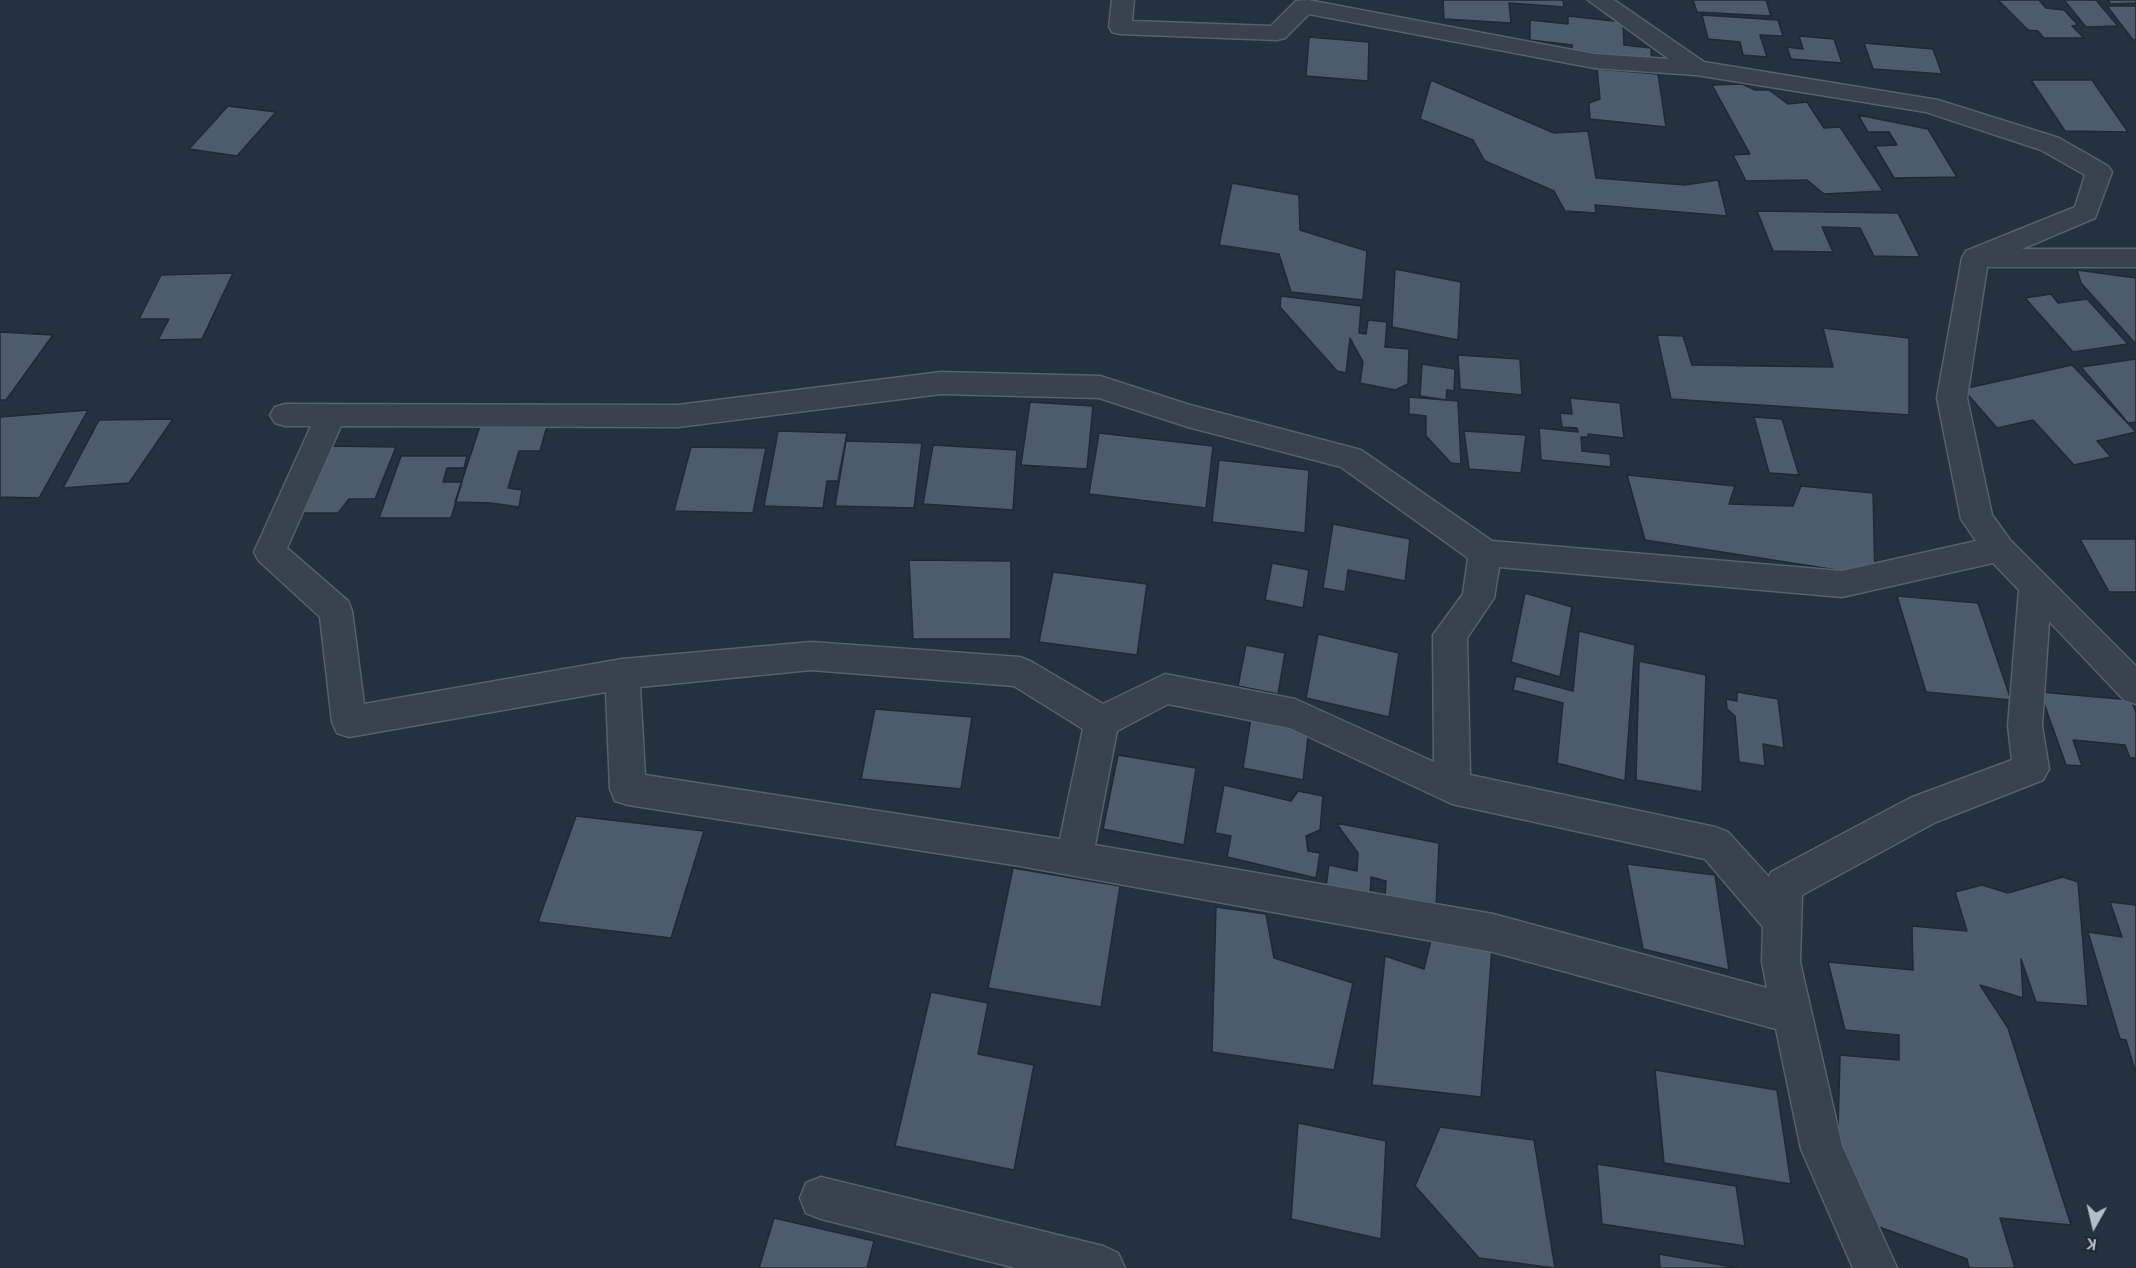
<!DOCTYPE html>
<html>
<head>
<meta charset="utf-8">
<style>
	body { margin:0 }
	#map { position:relative; width:2136px; height:1268px; overflow:hidden; background:#23323e; font-family:"Space Grotesk",sans-serif }
	canvas { display:block }
	.north { position:absolute; left:2064px; top:1196px; width:60px; height:60px; -webkit-text-stroke:4px #1c2833; paint-order:stroke; rotate:188deg; font-size:16px; font-weight:700; line-height:24px; text-align:center; color:#b3bec9 }
	.north::after { content:''; display:block; margin:auto; width:21px; height:27px; background:#b3bec9; clip-path:polygon(50% 0,100% 100%,50% 72%,0 100%) }
</style>
</head>
<body>
<div id="map">
<canvas width="2136" height="1268"></canvas>
<div class="north">K</div>
</div>
<script>
const ctx = document.querySelector('canvas').getContext('2d');
ctx.lineJoin = 'round';
function fill(path, color) { ctx.fillStyle = color; ctx.fill(path, 'evenodd'); }
const toPath = rows => new Path2D(rows.map(r => 'M' + r).join(''));
function stroke(path, color, width, dash) { ctx.strokeStyle = color; ctx.lineWidth = width; ctx.lineCap = dash ? 'butt' : 'round'; ctx.setLineDash(dash || []); ctx.stroke(path); }
const building = toPath([
	[1443,0,1563,0,1564,7,1509,3,1511,23,1444,19,1443,0],
	[1693,0,1766,0,1771,16,1697,12,1693,0],
	[1998,0,2039,0,2046,8,2064,10,2078,25,2072,26,2084,38,2044,38,2038,31,2028,30,1998,0],
	[2064,0,2096,0,2118,26,2086,27,2064,0],
	[2107,0,2136,0,2136,3,2111,4,2107,0],
	[2107,6,2136,6,2136,40,2133,40,2107,6],
	[1702,15,1778,20,1783,36,1760,35,1767,57,1743,55,1740,42,1708,39,1702,15],
	[1568,16,1623,22,1624,45,1651,48,1652,63,1572,53,1572,45,1530,40,1530,20,1568,24,1568,16],
	[1799,36,1834,39,1842,63,1791,59,1787,47,1803,49,1799,36],
	[1309,37,1369,42,1368,81,1306,76,1309,37],
	[1864,43,1933,49,1942,74,1873,69,1864,43],
	[1597,69,1658,74,1666,127,1590,119,1589,103,1600,99,1597,69],
	[1431,80,1554,133,1588,131,1596,178,1685,185,1718,180,1727,216,1595,205,1596,213,1565,211,1554,191,1485,161,1473,140,1420,119,1431,80],
	[2031,80,2092,80,2128,132,2065,131,2031,80],
	[1742,84,1755,90,1769,90,1788,104,1807,102,1824,128,1840,127,1883,191,1824,194,1807,180,1746,181,1733,155,1750,154,1712,85,1742,84],
	[228,106,276,112,237,156,189,149,228,106],
	[1858,115,1928,129,1957,177,1894,178,1875,146,1897,145,1889,132,1868,132,1858,115],
	[1232,183,1299,195,1300,230,1367,251,1363,300,1291,292,1279,254,1219,245,1232,183],
	[1757,211,1898,213,1920,257,1874,256,1860,228,1822,227,1833,252,1773,251,1757,211],
	[1395,269,1461,282,1458,340,1392,327,1395,269],
	[2077,270,2136,278,2136,344,2081,283,2077,270],
	[233,273,202,339,158,340,169,319,139,319,161,275,233,273],
	[2051,294,2058,303,2087,299,2128,344,2073,352,2025,298,2051,294],
	[1281,296,1361,306,1359,333,1366,334,1368,320,1387,322,1385,347,1409,349,1408,384,1395,390,1360,383,1363,362,1350,338,1346,373,1337,371,1280,307,1281,296],
	[1823,328,1909,338,1909,415,1671,399,1657,335,1683,336,1692,365,1833,367,1823,328],
	[0,332,53,335,6,400,0,400,0,332],
	[1458,355,1520,359,1522,395,1460,389,1458,355],
	[2136,359,2136,422,2128,423,2081,367,2136,359],
	[1422,364,1455,369,1454,391,1447,390,1446,400,1420,396,1422,364],
	[2072,365,2136,432,2097,441,2111,457,2074,465,2033,420,1997,428,1963,389,2072,365],
	[1409,397,1458,401,1461,464,1451,463,1426,436,1426,416,1409,414,1409,397],
	[1570,398,1620,403,1624,438,1588,434,1589,437,1581,437,1582,451,1610,454,1611,467,1541,460,1539,428,1578,432,1577,428,1562,427,1560,413,1572,414,1570,398],
	[1030,402,1093,406,1087,469,1021,465,1030,402],
	[88,410,39,498,0,497,0,417,88,410],
	[1754,417,1782,419,1799,475,1769,473,1754,417],
	[173,419,129,483,63,488,99,420,173,419],
	[480,426,547,426,540,451,519,451,508,488,522,490,519,507,491,503,455,502,480,426],
	[778,431,847,433,838,481,827,481,823,508,764,506,778,431],
	[1464,431,1526,435,1521,473,1469,469,1464,431],
	[1099,433,1213,446,1206,508,1089,494,1099,433],
	[846,441,922,443,914,508,835,506,846,441],
	[933,445,1017,450,1013,510,923,504,933,445],
	[329,446,396,447,375,499,349,499,338,513,300,513,329,446],
	[691,447,766,448,753,513,674,511,691,447],
	[401,456,467,456,464,468,447,468,443,482,462,482,451,518,379,518,401,456],
	[1219,460,1309,470,1305,533,1212,522,1219,460],
	[1627,475,1735,486,1729,504,1793,506,1801,486,1873,493,1875,576,1645,540,1627,475],
	[1333,524,1410,539,1405,581,1348,570,1345,592,1323,588,1333,524],
	[2080,539,2136,539,2136,592,2109,592,2080,539],
	[909,560,1011,561,1011,639,913,639,909,560],
	[1272,563,1309,570,1303,608,1265,600,1272,563],
	[1053,572,1147,584,1137,655,1039,642,1053,572],
	[1525,593,1572,607,1560,677,1511,662,1525,593],
	[1897,596,1978,603,2011,700,1926,692,1897,596],
	[1579,631,1635,645,1625,781,1557,763,1563,703,1513,690,1516,676,1573,691,1579,631],
	[1318,634,1399,653,1389,717,1306,698,1318,634],
	[1246,645,1285,653,1278,694,1238,686,1246,645],
	[1639,661,1706,675,1702,792,1636,780,1639,661],
	[1737,692,1778,699,1784,748,1763,744,1765,766,1739,762,1735,716,1727,709,1726,699,1737,701,1737,692],
	[2040,692,2131,700,2136,712,2136,758,2130,758,2125,745,2073,740,2082,766,2066,765,2040,692],
	[875,709,972,717,961,789,861,779,875,709],
	[1251,718,1309,728,1303,780,1243,768,1251,718],
	[1118,755,1196,768,1184,845,1103,829,1118,755],
	[1224,785,1291,801,1298,791,1323,796,1320,830,1306,836,1308,851,1320,853,1316,878,1227,857,1231,836,1215,833,1224,785],
	[576,816,704,831,671,938,538,922,576,816],
	[1336,823,1439,843,1436,908,1385,898,1386,881,1371,877,1370,895,1326,887,1329,865,1357,871,1358,853,1336,823],
	[1627,864,1715,875,1729,970,1643,949,1627,864],
	[1013,868,1120,886,1101,1007,988,988,1013,868],
	[2063,877,2078,882,2088,1006,2036,1002,2021,959,2023,998,1980,985,2008,1028,2071,1225,2000,1218,2015,1268,1969,1268,1967,1259,1860,1220,1838,1130,1840,1055,1899,1060,1899,1035,1845,1030,1828,962,1913,970,1912,926,1967,931,1955,892,1982,885,2008,893,2063,877],
	[2110,902,2136,905,2136,1074,2126,1040,2120,1039,2088,932,2122,937,2110,902],
	[1216,907,1266,914,1274,958,1353,983,1334,1070,1212,1052,1216,907],
	[1432,936,1492,948,1481,1097,1372,1085,1385,956,1424,969,1432,936],
	[931,992,988,1003,978,1054,1034,1065,1014,1170,895,1146,931,992],
	[1655,1070,1777,1090,1791,1184,1664,1163,1655,1070],
	[1298,1123,1386,1141,1381,1239,1291,1219,1298,1123],
	[1440,1127,1534,1140,1555,1268,1479,1258,1415,1186,1440,1127],
	[1597,1164,1736,1186,1745,1246,1602,1224,1597,1164],
	[774,1218,874,1241,867,1268,759,1268,774,1218],
	[1659,1254,1738,1268,1660,1268,1659,1254]
]);
const minor = toPath([
	[1112,0,1134,0,1132,21,1271,26,1296,1,1308,0,1594,54,1669,59,1588,0,1614,0,1704,62,1938,100,2059,138,2108,166,2112,172,2095,218,2022,249,2136,249,2136,267,1987,267,1967,398,1992,515,2010,540,2136,666,2136,704,2124,700,2049,621,2042,726,2049,769,2043,780,1936,822,1802,895,1800,962,1842,1146,1897,1268,1853,1268,1801,1149,1776,1029,1493,952,1020,866,628,805,615,801,610,789,606,692,349,737,337,733,332,722,320,617,259,561,254,552,311,426,285,426,275,423,270,415,275,407,285,404,678,405,941,372,1100,376,1190,405,1361,450,1492,541,1842,571,1976,541,1961,519,1937,398,1962,258,1966,251,2075,207,2085,175,2041,150,1926,112,1696,75,1594,68,1309,14,1285,38,1277,40,1120,34,1112,32,1109,27,1112,0],
	[941,394,1099,398,1188,427,1341,467,1468,558,1463,594,1433,635,1434,762,1295,699,1165,674,1103,704,1032,662,1020,657,811,642,622,659,364,704,352,611,348,601,287,548,341,426,678,427,941,394],
	[1993,563,2019,590,2008,726,2012,760,1910,798,1771,872,1769,877,1728,832,1715,827,1470,775,1467,638,1494,598,1499,567,1842,597,1993,563],
	[811,670,1014,686,1083,729,1060,839,645,775,640,687,811,670],
	[1168,704,1290,728,1452,804,1705,859,1763,927,1762,962,1767,988,1493,914,1095,845,1117,731,1168,704],
	[821,1177,1103,1246,1118,1253,1125,1268,1016,1268,821,1219,806,1213,800,1198,806,1183,821,1177]
]);
fill(building, '#4c5c6a');
stroke(building, '#1e2a35', 1.5);
stroke(minor, '#55616c', 3);
fill(minor, '#37434e');
</script>
</body>
</html>
